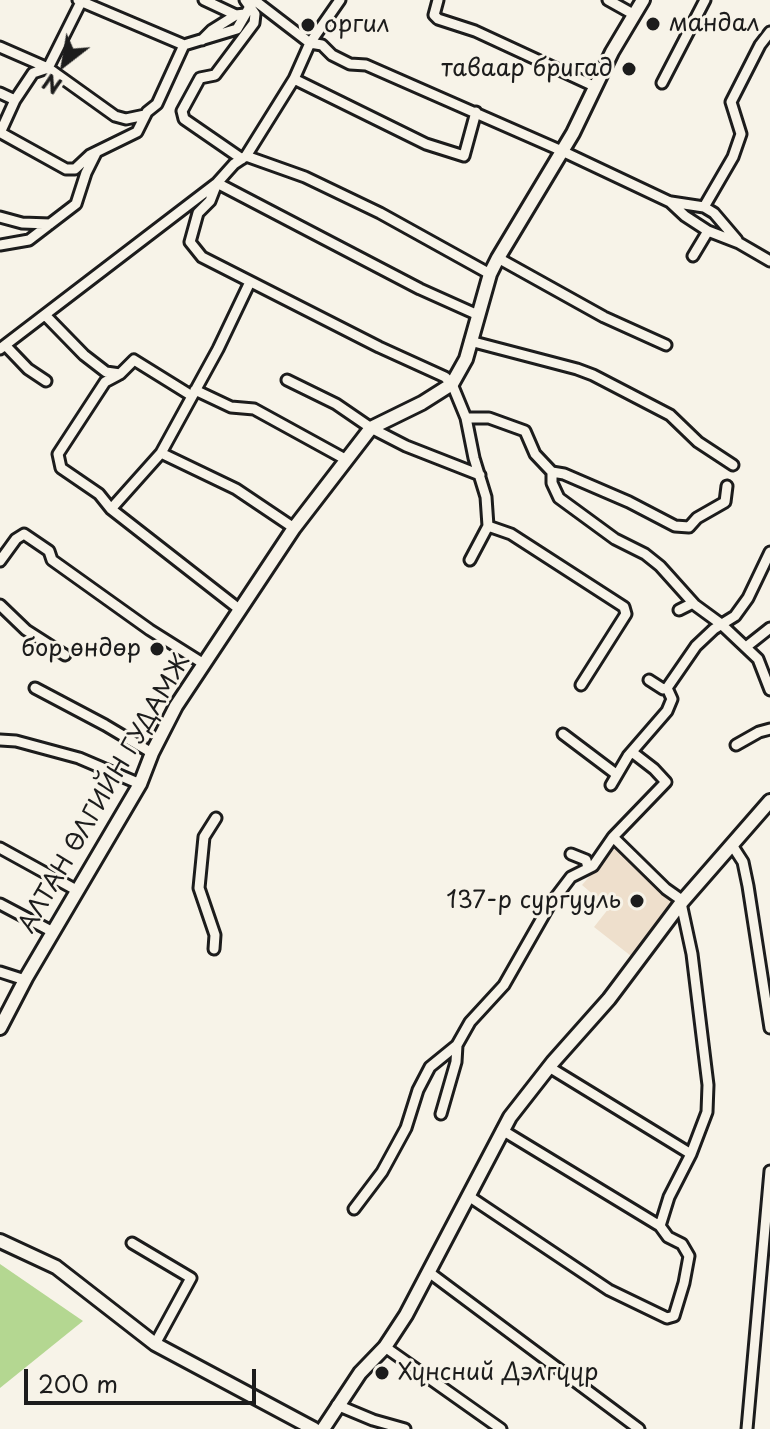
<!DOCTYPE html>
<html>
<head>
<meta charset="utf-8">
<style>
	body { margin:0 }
	#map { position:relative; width:770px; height:1429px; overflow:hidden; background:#f7f3e8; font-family:"Playpen Sans",sans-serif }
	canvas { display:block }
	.north { position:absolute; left:24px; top:24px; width:80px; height:80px; -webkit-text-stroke:6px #f7f3e8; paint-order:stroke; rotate:211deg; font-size:22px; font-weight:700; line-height:32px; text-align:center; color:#1c1c1c }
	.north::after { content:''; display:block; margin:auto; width:28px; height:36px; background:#1c1c1c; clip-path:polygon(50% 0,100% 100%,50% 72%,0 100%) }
	.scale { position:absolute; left:24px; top:1369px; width:232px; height:36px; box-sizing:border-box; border:4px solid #1c1c1c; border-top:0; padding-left:10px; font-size:24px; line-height:28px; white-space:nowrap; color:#1c1c1c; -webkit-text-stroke:6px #f7f3e8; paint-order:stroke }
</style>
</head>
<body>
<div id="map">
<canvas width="770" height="1429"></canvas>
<div class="north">N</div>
<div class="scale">200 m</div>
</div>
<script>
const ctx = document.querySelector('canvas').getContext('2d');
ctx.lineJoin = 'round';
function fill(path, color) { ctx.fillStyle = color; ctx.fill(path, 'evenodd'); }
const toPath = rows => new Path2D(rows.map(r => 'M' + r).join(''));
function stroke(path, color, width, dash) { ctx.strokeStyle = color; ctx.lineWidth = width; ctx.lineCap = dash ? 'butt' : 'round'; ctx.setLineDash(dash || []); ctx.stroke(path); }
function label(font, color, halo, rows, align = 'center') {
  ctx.font = font + ' "Playpen Sans",sans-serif'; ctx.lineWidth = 6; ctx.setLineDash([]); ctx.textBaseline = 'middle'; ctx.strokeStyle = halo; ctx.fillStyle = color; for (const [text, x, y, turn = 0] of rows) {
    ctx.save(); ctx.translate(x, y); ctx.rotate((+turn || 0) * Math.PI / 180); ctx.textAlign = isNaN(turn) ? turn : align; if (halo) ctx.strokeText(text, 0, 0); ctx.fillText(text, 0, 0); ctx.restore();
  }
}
const built = toPath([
	[616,846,623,847,674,903,631,956,594,927,609,908,582,885]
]);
const green = toPath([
	[0,1264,83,1321,0,1388]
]);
const street = toPath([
	[78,0,184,45,237,29,252,3],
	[204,0,236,15],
	[254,0,310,43,322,45,332,55,350,64,366,65,562,151,670,202,685,216,708,231,739,243,770,261],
	[438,0,434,15,438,19,475,31,596,87],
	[608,0,633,14],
	[202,40,212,30,236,15,245,14],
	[0,47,48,68,81,2],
	[294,79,426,144,464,156,476,112],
	[662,83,705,0],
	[0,93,15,100],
	[0,133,15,100,33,73,48,68,115,116,126,119,145,115],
	[1,133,66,169,75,169,90,155,137,132,147,112,157,104,184,45],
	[246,156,305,177,380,213,490,274],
	[242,159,184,119,182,111,200,78,215,75,254,23,255,14,245,0],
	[671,202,704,207,714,213,737,240],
	[704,207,733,157,741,134,731,102,760,45,770,32],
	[0,217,22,223,50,224],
	[0,245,29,240,76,204,86,173,96,153],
	[693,256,708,231],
	[498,258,604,317,666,345],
	[45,315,84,355,106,372,120,374,134,360,192,396],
	[470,341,577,369,593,375,670,415,698,442,733,465],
	[5,345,28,369,46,381],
	[0,349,217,183,234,164,246,156,294,79,310,43,340,0],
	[120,374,105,382,58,454,61,468,99,494,111,509,239,609],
	[287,380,336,404,371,428,406,446,480,475],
	[195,390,231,407,254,409,345,459],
	[466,418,489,418,525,431,535,454,552,472,552,483,559,498,615,539,645,554,660,566,695,605,721,624,758,659,770,690],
	[161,453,236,489,294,528],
	[552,472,564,474,629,502,675,526,689,527,697,518,725,502,727,486],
	[111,509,161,453,218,349,250,282],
	[488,526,511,534,624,607,626,614,581,685],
	[470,560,488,526,486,497,474,458,466,418,452,384,445,377,379,347,202,257,190,242,198,213,210,201,217,183,420,289,478,315],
	[0,561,16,539,24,534,49,551,52,560,150,630,204,664],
	[0,605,26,630,65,655],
	[679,610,693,603],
	[746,647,770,628],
	[649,680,663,689,667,688],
	[35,688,105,725,152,753],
	[563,734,616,774],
	[0,740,16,741,79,758,140,784],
	[736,745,759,732,770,729],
	[632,752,654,769,666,782,613,837,666,889,683,901],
	[611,785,628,756,667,711,672,699,667,688,696,646,714,629,735,616,748,598,770,552],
	[732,845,743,862,748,886,770,1028],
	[0,848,78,891],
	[571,854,586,860,588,868],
	[0,904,53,932],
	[214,949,215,935,199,888,204,837,216,818],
	[0,972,25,980],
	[549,1067,691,1154],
	[441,1114,456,1062,457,1045,470,1022,504,985,549,906,571,877,593,866,613,837],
	[502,1130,660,1226],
	[470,1197,609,1290,667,1318,674,1316,684,1283,689,1256,682,1244,668,1237,660,1226,669,1197,691,1154,707,1112,708,1085,692,954,681,903],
	[354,1209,382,1172,406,1128,418,1090,430,1067,457,1045],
	[132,1243,191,1278,155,1344],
	[430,1273,639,1429],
	[385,1347,501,1429],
	[337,1405,373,1420,405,1429],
	[747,1429,770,1171]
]);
const secondary = toPath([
	[0,1028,26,978,140,784,152,753,176,706,294,528,371,428,422,403,452,384,466,359,490,274,498,258,573,133,612,52,643,0],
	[0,1241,56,1267,155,1344,314,1429],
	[323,1429,360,1373,385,1347,406,1315,510,1117,553,1062,609,999,681,903,770,801]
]);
const markers = [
	[653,24,8,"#1c1c1c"],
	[308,25,8,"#1c1c1c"],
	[629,69,8,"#1c1c1c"],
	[157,649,8,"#1c1c1c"],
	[637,901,8,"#1c1c1c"],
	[382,1373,8,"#1c1c1c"]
];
const poiNames = [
	["мандал",669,24],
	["оргил",324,25],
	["таваар бригад",613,69,"right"],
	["бор өндөр",141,649,"right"],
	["137-р сургууль",621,901,"right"],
	["Хүнсний Дэлгүүр",398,1373]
];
const streetNames = [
	["АЛТАН ӨЛГИЙН ГУДАМЖ",105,794,-60]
];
fill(built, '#eedfcc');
fill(green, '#b4d791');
stroke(street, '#1c1c1c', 15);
stroke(secondary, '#1c1c1c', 18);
stroke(street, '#f7f3e8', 9);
stroke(secondary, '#f7f3e8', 12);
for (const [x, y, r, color] of markers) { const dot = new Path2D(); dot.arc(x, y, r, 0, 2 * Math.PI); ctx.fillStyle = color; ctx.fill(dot); stroke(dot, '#f7f3e8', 3); }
label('24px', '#1c1c1c', '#f7f3e8', poiNames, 'left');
label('24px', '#1c1c1c', '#f7f3e8', streetNames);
</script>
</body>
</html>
